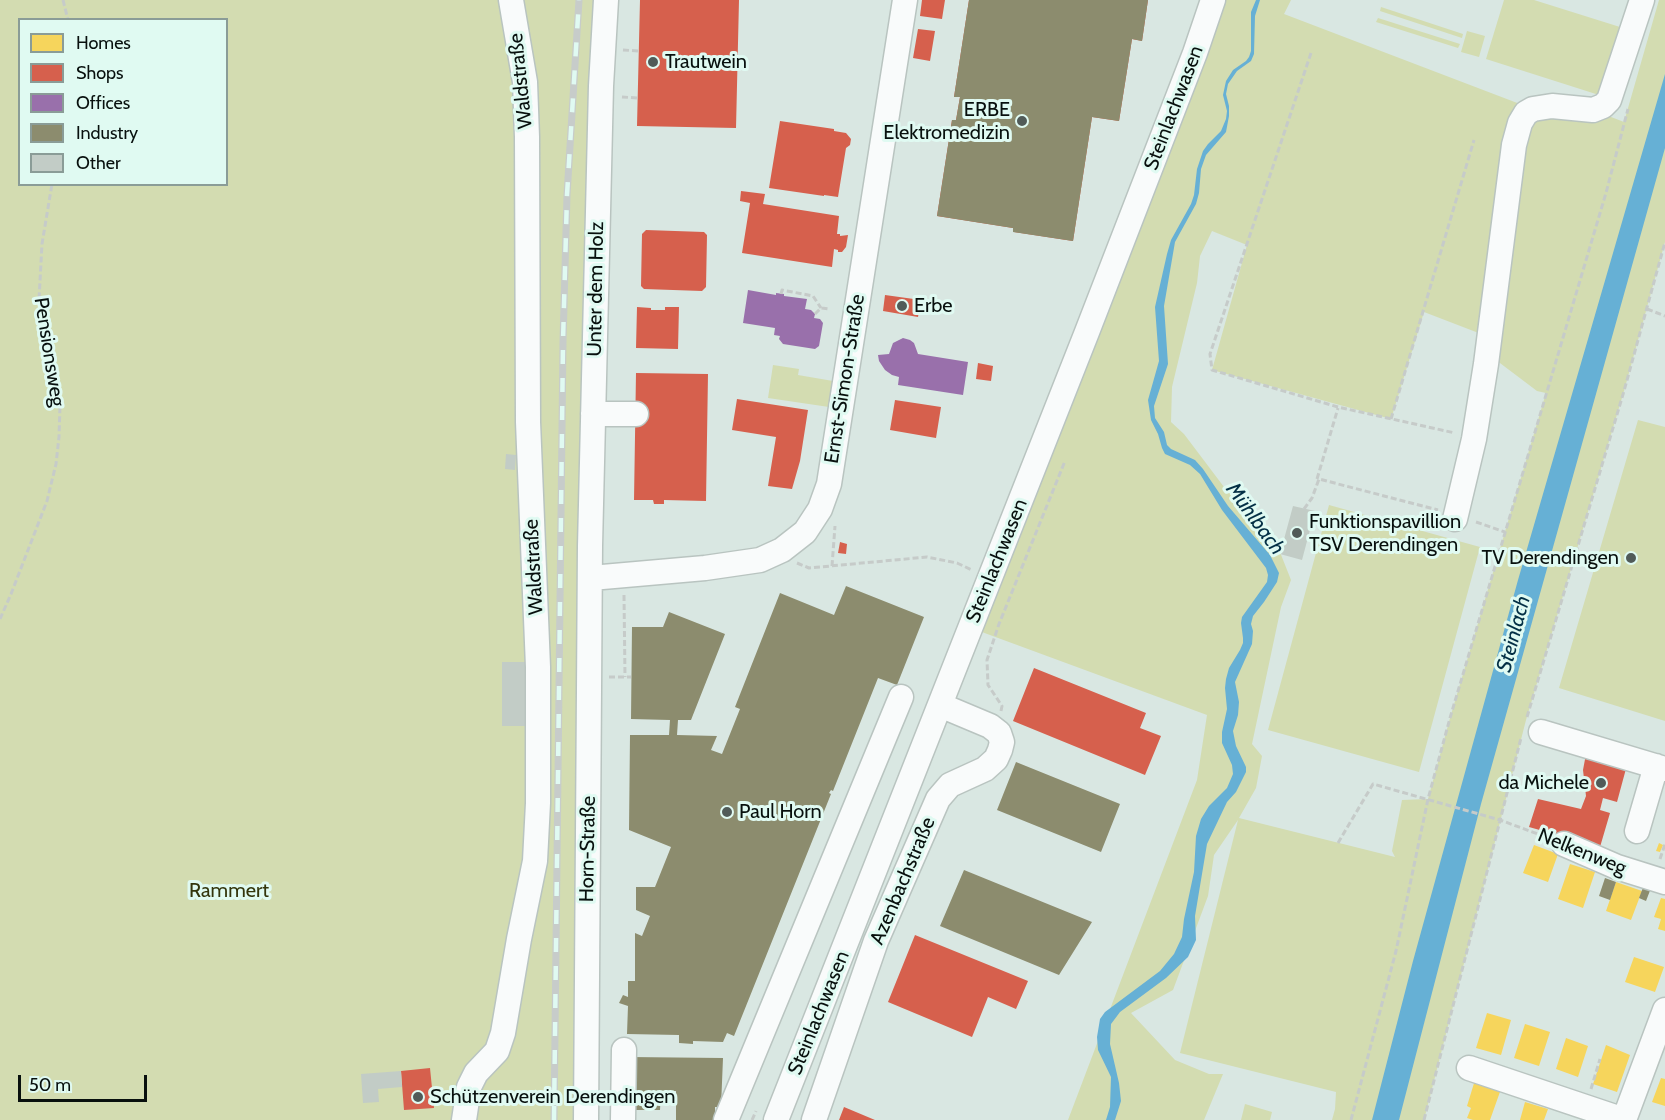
<!DOCTYPE html>
<html>
<head>
<meta charset="utf-8">
<style>
	body { margin:0 }
	#map { position:relative; width:1665px; height:1120px; overflow:hidden; background:#d9e7e2; font-family:Cabin,sans-serif }
	canvas { display:block }
	.legend { position:absolute; left:18px; top:18px; width:210px; height:168px; box-sizing:border-box; background:#e0faf2; border:2px solid #8a9c97; margin:0; padding:8px 10px; list-style:none; font-size:18px; color:#08100e }
	.legend li { display:flex; align-items:center; gap:12px; height:30px }
	.legend b { width:30px; border:2px solid #8a9c97 }
	.scale { position:absolute; left:18px; top:1075px; width:129px; height:27px; box-sizing:border-box; border:3px solid #08100e; border-top:0; padding-left:8px; font-size:18px; line-height:21px; white-space:nowrap; color:#08100e; -webkit-text-stroke:4px #e0faf2; paint-order:stroke }
</style>
</head>
<body>
<div id="map">
<canvas width="1665" height="1120"></canvas>
<ul class="legend">
<li><b style="height:16px;background:#f6d55c"></b>Homes</li>
<li><b style="height:16px;background:#d6604d"></b>Shops</li>
<li><b style="height:16px;background:#9970ab"></b>Offices</li>
<li><b style="height:16px;background:#8c8c6e"></b>Industry</li>
<li><b style="height:16px;background:#c2ccc6"></b>Other</li>
</ul>
<div class="scale">50 m</div>
</div>
<script>
const ctx = document.querySelector('canvas').getContext('2d');
ctx.lineJoin = 'round';
function fill(path, color) { ctx.fillStyle = color; ctx.fill(path, 'evenodd'); }
const toPath = rows => new Path2D(rows.map(r => 'M' + r).join(''));
function stroke(path, color, width, dash) { ctx.strokeStyle = color; ctx.lineWidth = width; ctx.lineCap = dash ? 'butt' : 'round'; ctx.setLineDash(dash || []); ctx.stroke(path); }
function label(font, color, halo, rows, align = 'center') {
  ctx.font = font + ' Cabin,sans-serif'; ctx.lineWidth = 6; ctx.setLineDash([]); ctx.textBaseline = 'middle'; ctx.strokeStyle = halo; ctx.fillStyle = color; for (const [text, x, y, turn = 0] of rows) {
    ctx.save(); ctx.translate(x, y); ctx.rotate((+turn || 0) * Math.PI / 180); ctx.textAlign = isNaN(turn) ? turn : align; if (halo) ctx.strokeText(text, 0, 0); ctx.fillText(text, 0, 0); ctx.restore();
  }
}
const green = toPath([
	[0,0,606,0,586,1120,0,1120],
	[20,20,226,20,226,184,20,184],
	[1213,0,1291,0,1284,14,1533,109,1593,110,1624,122,1659,0,1665,0,1665,242,1624,391,1526,720,1424,1120,1332,1120,1335,1109,1336,1092,1180,1053,1238,820,1214,855,1208,896,1173,990,1131,1013,1175,1060,1209,1074,1223,1074,1204,1120,1068,1120,1197,780,1207,715,971,628],
	[1212,231,1247,245,1212,370,1391,419,1424,312,1489,337,1488,354,1537,391,1546,393,1450,718,1428,799,1402,800,1392,851,1395,857,1239,818,1256,788,1262,756,1252,744,1281,607,1291,580,1274,537,1224,487,1184,434,1171,422,1172,387,1197,283,1200,256],
	[1504,0,1534,0,1620,27,1599,95,1486,59],
	[1381,7,1463,34,1462,38,1380,11],
	[1378,18,1460,44,1458,48,1376,22],
	[1467,31,1485,36,1479,57,1461,52],
	[773,365,799,369,798,375,833,381,829,407,768,398],
	[1638,420,1665,427,1665,721,1559,688],
	[1329,505,1480,547,1419,772,1268,730],
	[1245,1104,1272,1112,1270,1120,1241,1120]
]);
const water = toPath([
	[1256,0,1260,0,1255,16,1254,54,1251,61,1237,71,1228,84,1226,94,1229,106,1229,116,1226,132,1206,155,1201,169,1199,193,1196,204,1175,242,1164,306,1168,364,1154,406,1155,418,1164,432,1167,445,1171,449,1195,460,1203,469,1228,506,1270,555,1279,573,1277,582,1264,602,1253,616,1251,624,1253,631,1252,644,1235,682,1239,702,1238,715,1233,731,1236,746,1246,767,1246,772,1236,792,1227,802,1207,844,1195,916,1196,940,1188,957,1166,978,1120,1012,1111,1024,1110,1044,1119,1083,1121,1101,1115,1120,1106,1120,1110,1107,1111,1077,1098,1050,1097,1037,1100,1019,1105,1012,1160,971,1174,954,1182,937,1184,919,1194,872,1196,836,1201,819,1209,806,1227,788,1233,774,1232,765,1222,743,1222,732,1227,709,1225,688,1226,679,1229,668,1240,650,1243,643,1243,638,1241,623,1242,617,1267,582,1268,575,1266,568,1222,510,1200,474,1190,465,1165,454,1162,448,1158,434,1151,420,1148,400,1159,361,1155,307,1167,254,1171,240,1191,204,1194,195,1197,169,1203,151,1208,144,1221,131,1226,119,1227,111,1223,95,1226,81,1233,70,1246,61,1249,57,1251,51,1251,12],
	[1665,74,1665,148,1481,804,1399,1120,1372,1120,1413,961,1518,580]
]);
const homes = toPath([
	[1659,843,1663,845,1660,852,1656,851],
	[1534,845,1558,854,1548,882,1523,873],
	[1570,864,1595,872,1583,908,1558,899],
	[1616,882,1642,891,1631,920,1606,911],
	[1661,898,1665,899,1665,931,1658,929,1661,919,1654,917],
	[1634,957,1664,967,1655,992,1625,982],
	[1487,1013,1511,1020,1501,1055,1476,1048],
	[1525,1024,1550,1032,1539,1066,1514,1058],
	[1566,1038,1588,1046,1578,1077,1556,1069],
	[1606,1045,1630,1055,1617,1092,1593,1084],
	[1661,1078,1665,1079,1665,1106,1652,1102],
	[1475,1080,1501,1089,1490,1120,1473,1120,1467,1118,1471,1108,1467,1106],
	[1525,1102,1548,1109,1544,1120,1520,1120]
]);
const shops = toPath([
	[640,0,739,0,736,128,637,126],
	[922,0,945,0,942,19,920,16],
	[969,0,1148,0,1142,41,1132,39,1119,121,1092,117,1073,241,1014,232,1013,228,937,216,952,120,956,120,960,97,954,97],
	[918,29,935,31,930,61,913,58],
	[780,121,834,129,834,131,846,133,851,139,850,145,846,148,838,197,824,195,824,196,769,188],
	[741,191,765,194,763,204,839,216,837,234,840,234,840,236,848,235,846,247,842,252,838,252,838,250,834,249,832,267,742,253,750,203,740,201],
	[646,230,704,232,707,235,706,287,702,291,644,289,641,286,642,234],
	[885,295,921,300,918,317,883,311],
	[637,307,651,308,651,310,665,310,665,307,679,307,678,349,636,348],
	[978,363,993,366,991,381,976,379],
	[636,373,708,374,706,501,664,500,664,504,654,504,653,500,634,500],
	[737,399,808,410,800,461,792,489,768,486,776,437,732,430],
	[895,400,941,407,936,438,890,430],
	[840,542,847,544,846,554,838,553],
	[1034,668,1146,713,1140,728,1161,736,1145,775,1013,721],
	[1586,754,1627,765,1617,802,1603,798,1600,810,1610,813,1600,847,1529,827,1538,799,1581,809,1586,796,1583,770],
	[915,935,1028,981,1016,1009,988,997,972,1037,888,1002],
	[430,1068,434,1108,404,1110,401,1071],
	[844,1107,875,1120,839,1120]
]);
const offices = toPath([
	[748,290,776,295,776,293,784,294,784,296,807,299,805,309,811,310,815,314,814,318,820,319,823,323,819,346,815,349,783,344,779,339,780,336,774,335,775,328,743,323],
	[903,338,910,340,914,343,918,354,968,362,963,395,898,385,899,377,892,375,885,370,879,361,878,355,889,354,893,343]
]);
const industry = toPath([
	[969,0,1148,0,1142,41,1132,39,1119,121,1092,117,1073,241,1013,232,1013,228,937,216,952,120,956,120,960,97,954,97],
	[846,586,924,617,897,685,878,678,833,791,831,790,829,793,831,794,734,1036,727,1033,723,1042,693,1041,693,1044,679,1043,679,1035,627,1034,628,1006,619,1003,623,995,628,997,628,981,635,981,635,933,642,936,650,916,636,910,636,887,655,887,671,847,629,830,630,735,669,735,670,720,631,719,632,627,663,627,669,612,725,634,691,720,678,720,677,735,717,736,711,750,722,754,740,709,735,707,780,593,834,615],
	[1016,762,1120,804,1101,852,997,810],
	[964,870,1092,922,1059,975,940,926],
	[1605,878,1616,882,1610,900,1599,896],
	[1644,885,1651,888,1646,901,1639,898],
	[629,1057,723,1058,721,1107,715,1107,715,1120,676,1120,676,1091,661,1091,660,1110,628,1110]
]);
const building = toPath([
	[506,454,516,455,515,470,505,469],
	[1293,506,1315,511,1302,560,1280,554],
	[502,662,528,662,528,726,502,726],
	[401,1071,402,1087,378,1089,379,1102,363,1103,361,1074]
]);
const path = toPath([
	[63,0,68,20],
	[623,50,639,51],
	[1311,53,1210,354,1212,370,1338,407,1455,433],
	[622,97,638,98],
	[781,294,782,290,813,296,821,308],
	[1647,309,1665,316],
	[815,314,821,308,829,309],
	[1391,419,1474,140],
	[1317,479,1338,408],
	[1304,509,1312,498,1319,479,1438,510],
	[1476,522,1505,532],
	[797,563,809,568,927,557,957,563,972,570],
	[832,566,835,526],
	[624,595,625,677],
	[0,619,11,594,47,501,56,464,59,437,60,406,55,372,39,300,42,244,52,184],
	[609,677,631,677],
	[1001,711,1002,706,988,685,987,660,999,624,1065,461],
	[1527,717,1624,391,1665,242],
	[1338,843,1373,784,1500,820,1546,837],
	[1660,859,1665,844],
	[1591,1089,1600,1059],
	[752,1120,756,1111],
	[1351,1120,1396,951,1428,799,1450,718,1606,193,1628,109],
	[1424,1120,1521,738]
]);
const minor = toPath([
	[593,414,636,414],
	[1455,519,1474,439,1486,364,1514,145,1520,123,1526,113,1533,109,1552,106,1593,110,1603,106,1609,100,1642,0],
	[591,578,705,568,760,560,782,550,805,532,820,509,829,484,905,0],
	[1541,732,1665,769],
	[1637,831,1656,766],
	[1564,844,1617,867,1665,882],
	[1469,1068,1624,1120],
	[464,1120,469,1087,476,1073,497,1051,503,1033,519,939,535,861,538,803,538,667,528,422,527,137,525,82,511,0],
	[586,1120,590,546,601,86,606,0],
	[623,1120,624,1050],
	[726,1120,901,697],
	[776,1120,1087,332,1195,53,1213,0],
	[814,1120,876,941,938,799,950,785,985,769,996,759,1000,750,1002,742,999,733,990,726,940,705],
	[1624,1120,1665,1010]
]);
const rail = toPath([
	[554,1120,563,342,567,195,579,0]
]);
const markers = [
	[653,62,6,"#515b58"],
	[1022,121,6,"#515b58"],
	[902,306,6,"#515b58"],
	[1297,533,6,"#515b58"],
	[1631,558,6,"#515b58"],
	[1601,783,6,"#515b58"],
	[727,812,6,"#515b58"],
	[418,1097,6,"#515b58"]
];
const poiNames = [
	["Trautwein",665,62],
	["ERBE",1010,110,"right"],
	["Elektromedizin",1010,133,"right"],
	["Erbe",914,306],
	["Funktionspavillion",1309,522],
	["TSV Derendingen",1309,545],
	["TV Derendingen",1619,558,"right"],
	["da Michele",1589,783,"right"],
	["Paul Horn",739,812],
	["Schützenverein Derendingen",430,1097]
];
const streetNames = [
	["Waldstraße",521,81,-96],
	["Steinlachwasen",1174,108,-69],
	["Unter dem Holz",596,289,-89],
	["Pensionsweg",49,352,81],
	["Ernst-Simon-Straße",845,379,-81],
	["Steinlachwasen",997,561,-68],
	["Waldstraße",534,567,-93],
	["Horn-Straße",588,849,-89],
	["Nelkenweg",1582,852,22],
	["Azenbachstraße",903,881,-67],
	["Steinlachwasen",819,1013,-68]
];
const parkNames = [
	["Rammert",229,891]
];
const waterNames = [
	["Mühlbach",1255,519,54],
	["Steinlach",1514,634,-75]
];
fill(green, '#d3dcb1');
fill(water, '#66b0d5');
fill(homes, '#f6d55c');
fill(shops, '#d6604d');
fill(offices, '#9970ab');
fill(industry, '#8c8c6e');
fill(building, '#c2ccc6');
stroke(minor, '#b9c4c0', 27);
stroke(path, '#c6cbc9', 3, [6, 3]);
stroke(minor, '#f9fbfb', 24);
stroke(rail, '#c7ccca', 7);
stroke(rail, '#e0faf2', 4.5, [14]);
for (const [x, y, r, color] of markers) { const dot = new Path2D(); dot.arc(x, y, r, 0, 2 * Math.PI); ctx.fillStyle = color; ctx.fill(dot); stroke(dot, '#e0faf2', 2); }
label('20px', '#08100e', '#e0faf2', poiNames, 'left');
label('20px', '#08100e', '#e0faf2', streetNames);
label('20px', '#33350c', '#e0faf2', parkNames);
label('italic 21px', '#032f45', '#e0faf2', waterNames);
</script>
</body>
</html>
